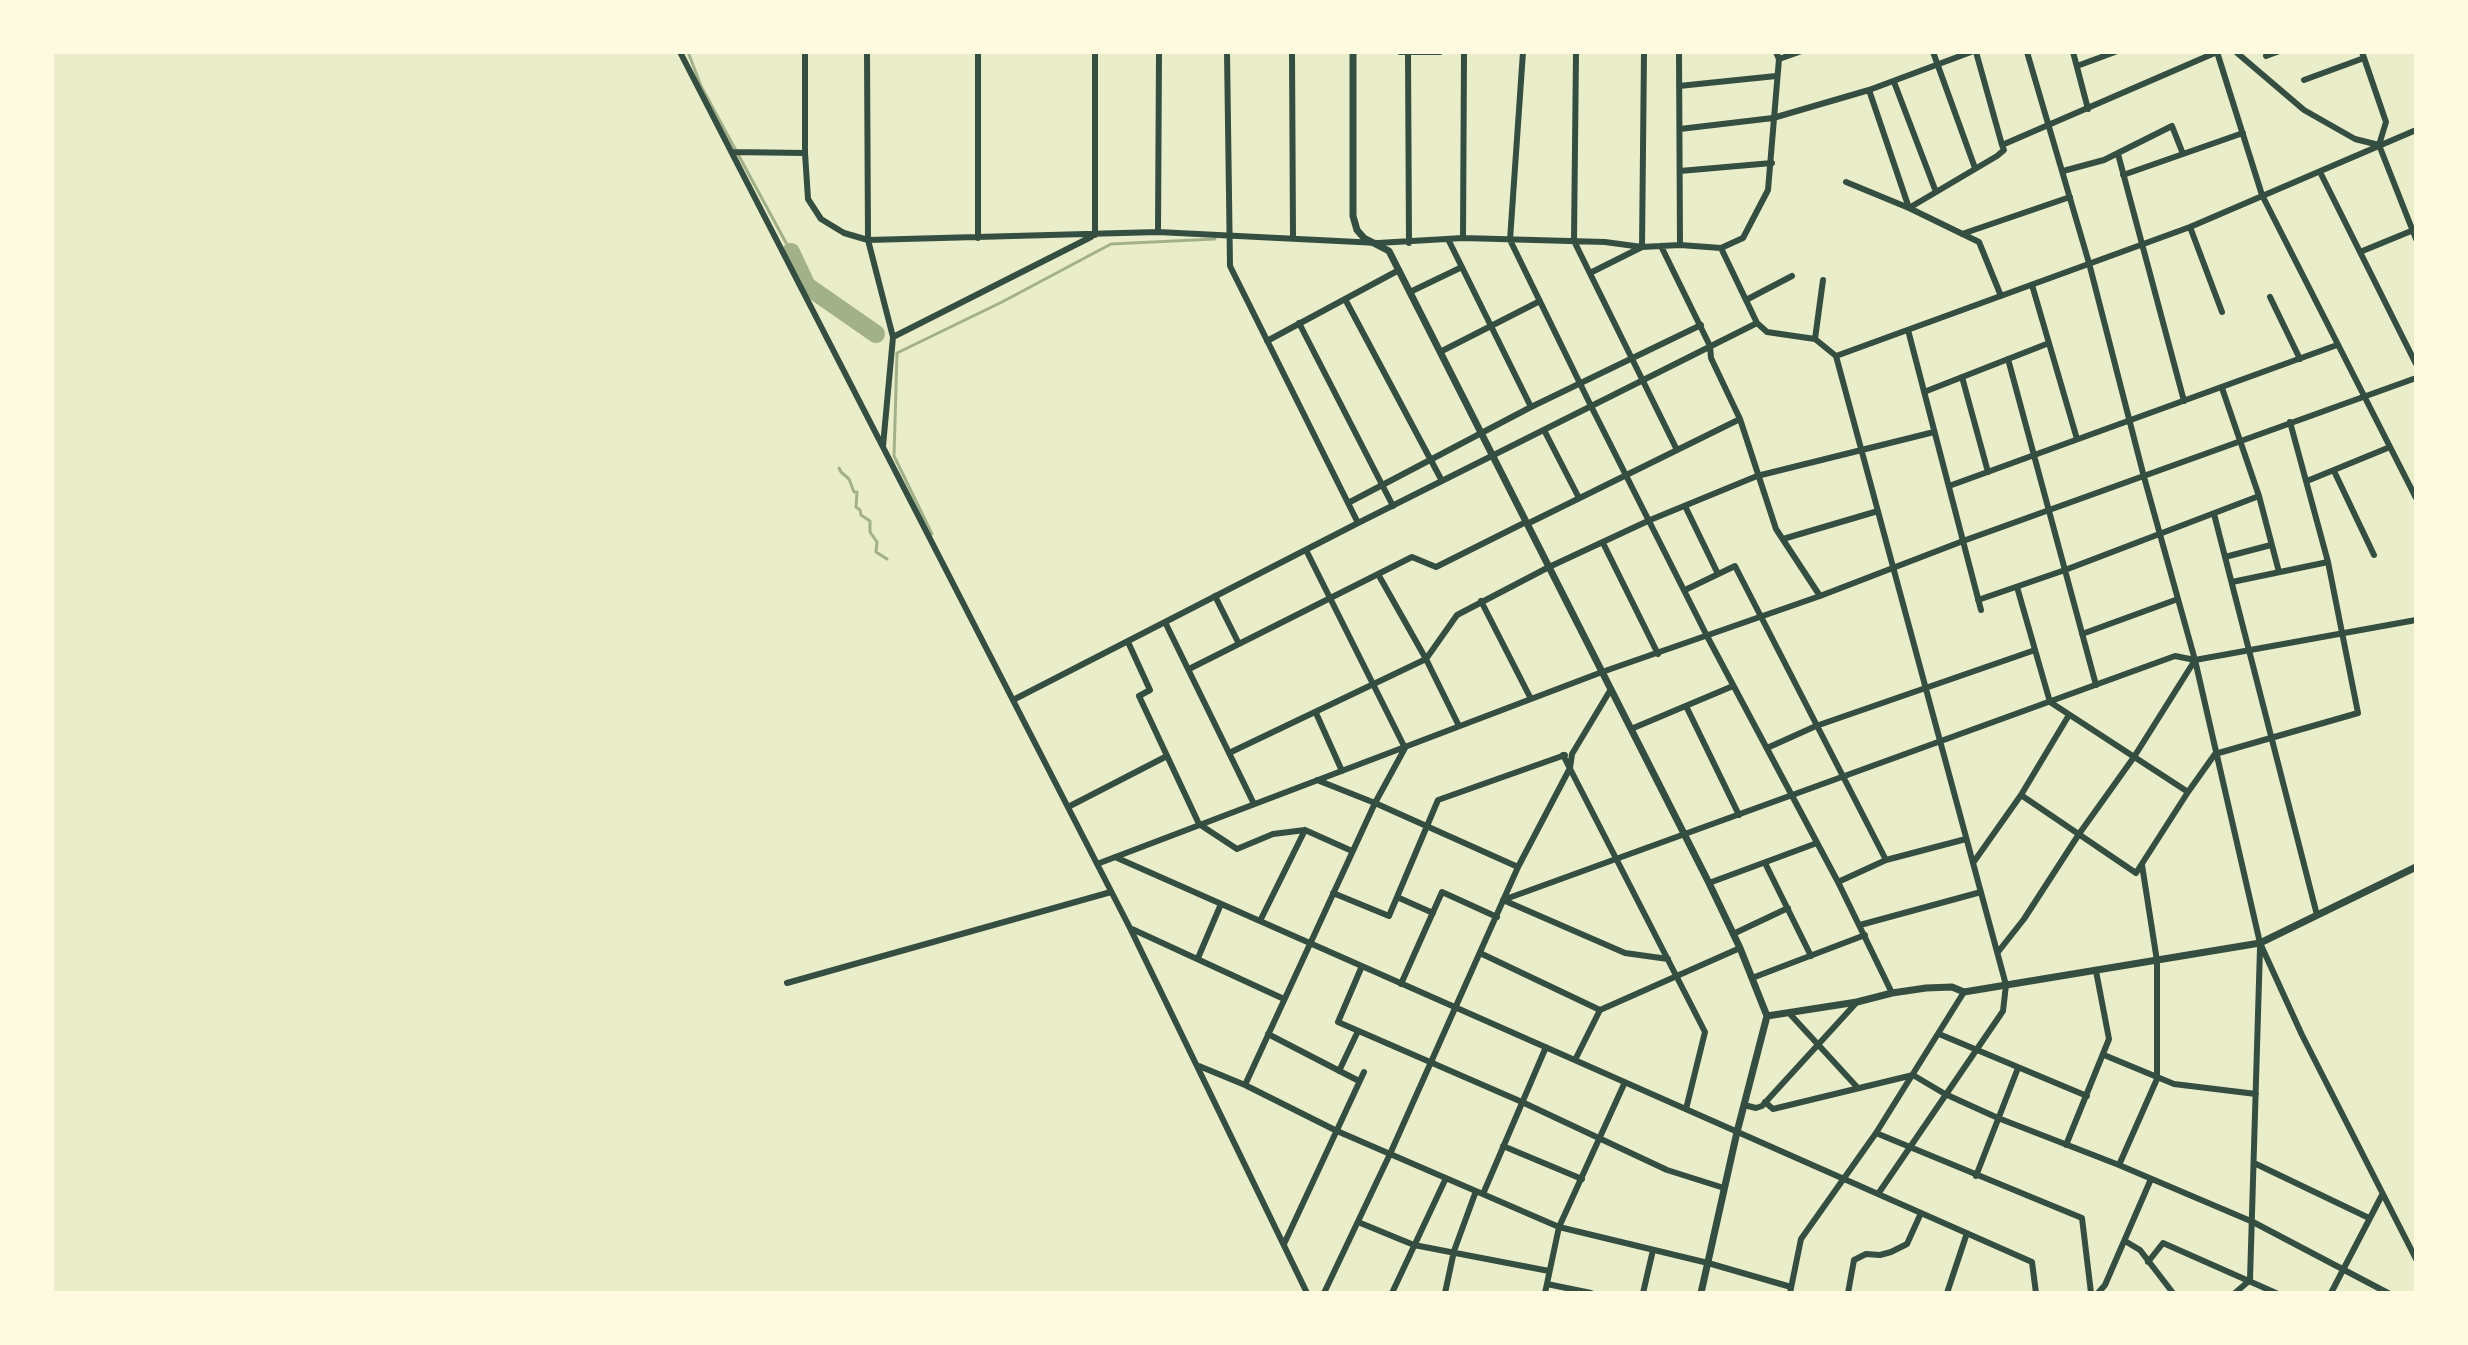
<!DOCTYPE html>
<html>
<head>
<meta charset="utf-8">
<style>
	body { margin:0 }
	#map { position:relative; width:2468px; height:1345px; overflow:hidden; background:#e9edc9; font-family:Lato,sans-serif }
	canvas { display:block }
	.frame { position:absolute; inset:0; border:54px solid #fefae0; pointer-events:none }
</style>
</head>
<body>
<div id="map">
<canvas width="2468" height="1345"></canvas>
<div class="frame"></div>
</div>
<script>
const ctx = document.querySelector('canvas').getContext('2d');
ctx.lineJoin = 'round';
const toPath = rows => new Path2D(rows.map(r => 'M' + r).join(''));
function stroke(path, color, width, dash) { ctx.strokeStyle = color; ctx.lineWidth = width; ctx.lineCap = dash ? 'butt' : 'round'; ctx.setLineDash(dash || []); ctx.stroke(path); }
const stream = toPath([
	[688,52,701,86,791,252],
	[839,468,841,472,849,479,854,492,857,492,856,507,860,510,861,515,870,521,870,532,877,542,876,552,887,559],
	[932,534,894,456,897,353,1002,302,1111,244,1215,239]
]);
const river = toPath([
	[791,252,807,286,876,334]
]);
const minor = toPath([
	[680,52,1130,928,1307,1293],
	[805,52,805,153,808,199,821,219,844,233,868,240,1158,232,1378,243,1463,238,1605,242,1642,247,1680,245,1721,248,1743,238,1768,190,1779,59,1776,52],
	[867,52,868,240,893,337,883,446],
	[978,52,978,238],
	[1227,52,1230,266,1358,523],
	[1292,52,1293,237],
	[1400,52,1440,52],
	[1408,52,1409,243],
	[1523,52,1510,240,1591,406,1707,636,1838,882,1892,993],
	[1576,52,1574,241,1677,450],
	[1679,52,1680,245],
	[1933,52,1975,168],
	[1976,52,2002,145],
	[2027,52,2089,263,2144,477,2195,660,2260,943,2302,1035,2416,1259],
	[2073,52,2088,109],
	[2217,52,2262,195,2416,498],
	[2236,52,2304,110,2355,139,2379,145],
	[2362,52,2386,122,2379,145,2416,239],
	[2266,56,2277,52],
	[1779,59,1799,52],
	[2077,66,2115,52],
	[2304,80,2364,58],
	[1894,82,1936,192],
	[1679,86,1776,76],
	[1869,90,1909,208],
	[1680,129,1773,118,1869,90,1971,52],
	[732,152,805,153],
	[2118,154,2184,401],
	[1680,171,1772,163],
	[2063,171,2104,160,2172,126,2183,154],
	[2320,172,2416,364],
	[2123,175,2243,133],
	[1846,182,1909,208,1979,242,2001,296],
	[1909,208,1997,156,2004,150,2002,145,2217,52],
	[2190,227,2222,312],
	[1158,232,1159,52],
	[1962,234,2070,197],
	[1095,235,1095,52],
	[1463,238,1464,52],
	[1448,239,1531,407],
	[1661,246,1710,346,1711,358,1740,419,1776,529,1820,596],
	[1721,248,1757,323,1767,332,1815,339,1836,356,2006,985,2003,1011,1878,1194],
	[2360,252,2416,229],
	[1590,273,1642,247,1644,52],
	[2032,285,2077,439],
	[1410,292,1462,267],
	[2270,297,2300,359],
	[1345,299,1442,481],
	[1746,300,1792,276],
	[1299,323,1393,506],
	[1908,330,1981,610],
	[893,337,1091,237],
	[1815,339,1823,280],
	[1267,341,1399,270],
	[1440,352,1540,301],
	[1836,356,2190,227,2416,130],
	[2008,359,2096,685],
	[1962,377,1988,472],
	[2222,388,2259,496,2279,572],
	[1924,392,2049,343],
	[1544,430,1579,498],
	[2334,471,2374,555],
	[2307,481,2390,447],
	[1949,486,2337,345],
	[1348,503,1531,407,1701,325],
	[1685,506,1718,574],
	[2214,514,2317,915],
	[1527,524,1740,419],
	[1783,539,1878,511],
	[1603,543,1658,654],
	[2225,557,2271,545],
	[1378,574,1426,659,1459,726],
	[2232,582,2328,562],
	[2017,587,2050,702,2188,792],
	[1685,590,1735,566,1886,860],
	[1215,596,1239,644],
	[1978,600,2065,570,2259,496],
	[1481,601,1531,699],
	[1165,622,1254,804],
	[2082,634,2178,599],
	[1128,642,1150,690,1139,696,1199,824,1237,849,1273,834,1305,830,1352,851],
	[1189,669,1412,557,1436,567,1526,522],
	[1013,700,1358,523,1757,323],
	[1686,706,1739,815],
	[1316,713,1342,771],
	[1631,729,1733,686],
	[1767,748,1816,726,2035,650],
	[1229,753,1426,659,1457,615,1549,567,1650,520,1757,476,1934,432],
	[1563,755,1705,1032,1686,1109],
	[1317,780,1375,803,1518,867],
	[2021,795,2136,873,2188,792,2215,754,2358,713,2328,562,2290,422],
	[1068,807,1167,756],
	[1115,857,2032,1262,2036,1293],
	[1765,863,1811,956],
	[1973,863,2021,795,2069,715],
	[1097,864,1602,672,1820,596,1963,541,2416,378],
	[1838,882,1886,860,1966,839],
	[1709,883,1817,843],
	[1333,893,1389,916,1438,800,1565,755],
	[1397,897,1433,913],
	[1503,900,2175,656,2195,660,2416,620],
	[1503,900,1625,953,1668,959],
	[1260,921,1305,830],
	[1860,925,1981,892],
	[1132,929,1284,999],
	[1733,934,1788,908],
	[1998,952,2024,919,2079,834,2134,757,2195,660],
	[1480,953,1600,1010],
	[1198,958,1221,904],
	[1362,966,1338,1022,1522,1102,1667,1170,1724,1188],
	[1752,978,1865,935],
	[787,983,1111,892],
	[1401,984,1442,892,1497,917],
	[1790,1014,1857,1087],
	[1268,1034,1359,1081],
	[1939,1034,2087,1096],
	[2104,1055,2174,1084,2256,1094],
	[1575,1060,1600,1010,1740,948],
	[1199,1066,1245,1085,1337,1131,1559,1227,1708,1263,1791,1287],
	[1339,1071,1358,1031],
	[1245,1085,1375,803,1405,748,1306,550],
	[1765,1102,1773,1109,1913,1075,1945,1094,1998,1118,2119,1165,2253,1222,2388,1293],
	[1744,1105,1756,1108,1762,1106,1857,1002],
	[1876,1133,2082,1218,2091,1293],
	[2066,1145,2109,1039,2096,971],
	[1503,1146,1582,1179],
	[2254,1163,2369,1218],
	[2119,1165,2157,1079,2157,961,2142,865],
	[1976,1176,2018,1068],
	[1483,1194,1546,1047],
	[1358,1222,1414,1245,1549,1271],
	[2125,1241,2140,1250,2173,1293],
	[1284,1244,1364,1072],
	[2148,1262,2163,1243,2276,1293],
	[1547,1284,1591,1293],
	[1324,1293,1390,1154,1518,867,1570,768,1572,754,1611,689],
	[1392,1293,1446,1178],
	[1445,1293,1454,1251,1476,1191],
	[1545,1293,1559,1227,1625,1082],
	[1643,1293,1653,1250],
	[1790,1293,1801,1239,1876,1133,1964,992],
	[1848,1293,1854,1260,1866,1254,1880,1255,1891,1252,1907,1244,1921,1213],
	[1947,1293,1967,1233],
	[2098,1293,2105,1285,2151,1179],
	[2235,1293,2250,1280,2260,948],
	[2331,1293,2382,1195]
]);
const tertiary = toPath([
	[1353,52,1353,216,1357,230,1364,238,1389,251,1709,883,1740,948,1767,1016,1737,1132,1701,1293],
	[1767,1016,1857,1002,1892,993,1926,988,1952,987,1964,992,2260,943,2416,867]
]);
stroke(stream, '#a3b18a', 3);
stroke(river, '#a3b18a', 18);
stroke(minor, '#344e41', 6);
stroke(tertiary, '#344e41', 7);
</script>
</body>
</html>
